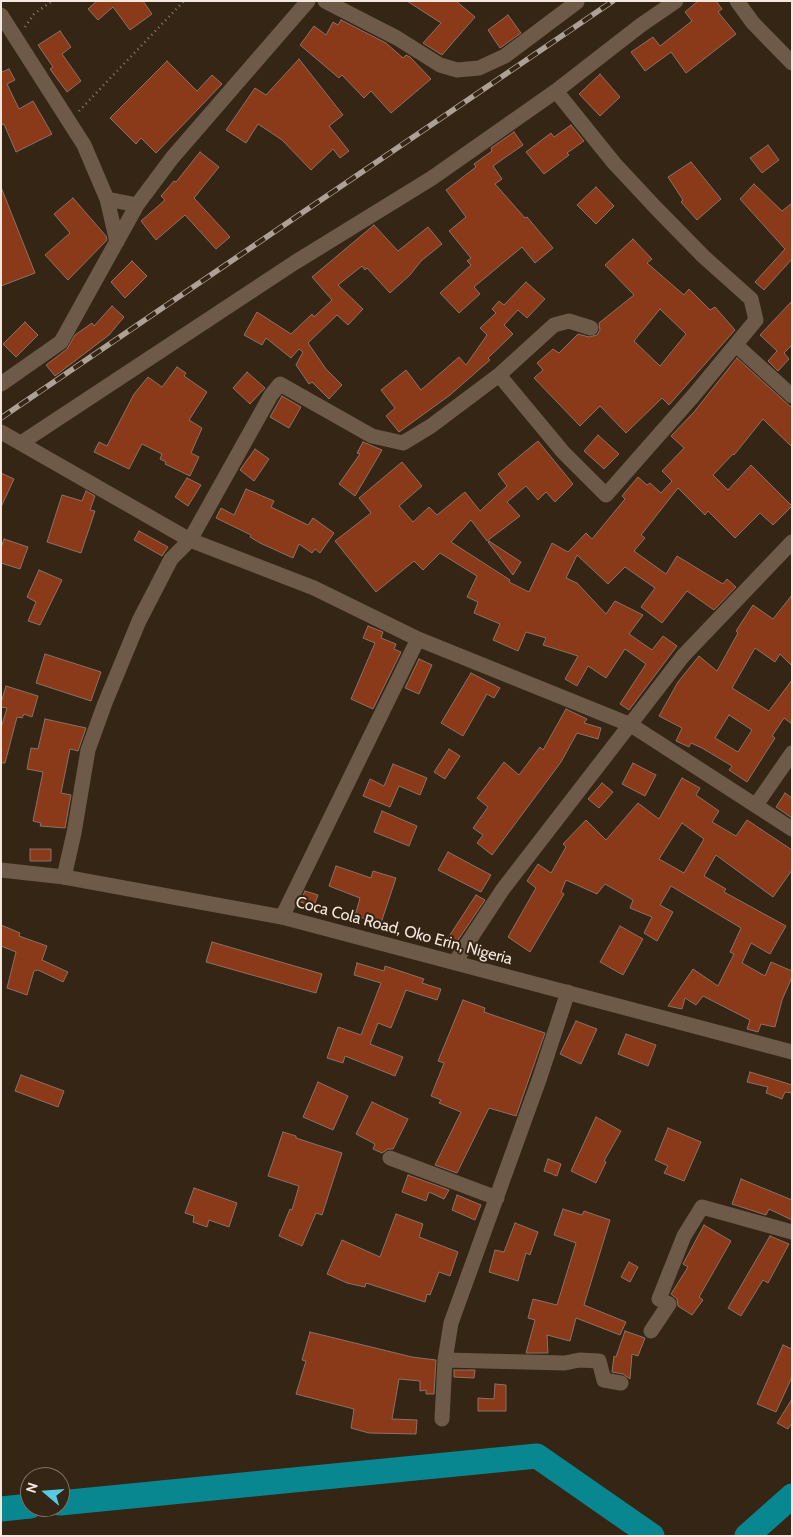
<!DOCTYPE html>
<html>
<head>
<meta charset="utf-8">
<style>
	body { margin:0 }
	#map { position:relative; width:793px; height:1537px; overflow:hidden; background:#352515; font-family:Cabin,sans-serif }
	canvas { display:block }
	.frame { position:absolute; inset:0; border:2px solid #f3e7de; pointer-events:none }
	.north { position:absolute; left:20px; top:1467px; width:50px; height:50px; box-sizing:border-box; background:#352515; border:1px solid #817365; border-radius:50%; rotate:288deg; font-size:14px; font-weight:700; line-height:20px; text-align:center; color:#f3e7de }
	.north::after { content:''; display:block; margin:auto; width:18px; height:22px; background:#57c9e2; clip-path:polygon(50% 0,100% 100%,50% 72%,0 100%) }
</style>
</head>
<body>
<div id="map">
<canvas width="793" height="1537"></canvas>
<div class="frame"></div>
<div class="north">N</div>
</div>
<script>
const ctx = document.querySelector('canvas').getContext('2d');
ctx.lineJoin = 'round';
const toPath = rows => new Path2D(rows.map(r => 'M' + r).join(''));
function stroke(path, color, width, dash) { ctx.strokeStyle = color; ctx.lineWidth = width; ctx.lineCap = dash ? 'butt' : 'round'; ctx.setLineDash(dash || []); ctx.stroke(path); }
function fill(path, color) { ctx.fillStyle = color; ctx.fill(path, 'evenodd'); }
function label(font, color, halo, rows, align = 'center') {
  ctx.font = font + ' Cabin,sans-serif'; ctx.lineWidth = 4; ctx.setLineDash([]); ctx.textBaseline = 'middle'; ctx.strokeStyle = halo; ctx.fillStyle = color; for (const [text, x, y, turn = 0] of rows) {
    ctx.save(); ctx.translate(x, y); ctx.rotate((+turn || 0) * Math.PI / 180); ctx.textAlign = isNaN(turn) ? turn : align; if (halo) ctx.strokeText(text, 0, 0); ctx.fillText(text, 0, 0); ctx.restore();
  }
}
const river = toPath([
	[60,1503,537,1456,652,1536],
	[1,1509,30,1506],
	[747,1536,792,1496]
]);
const building = toPath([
	[97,1,143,1,152,14,130,30,113,7,98,20,88,9,97,1],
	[407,1,456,1,475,17,442,55,423,43,441,23,407,1],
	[698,1,716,1,722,9,718,12,736,34,686,73,671,52,645,71,631,52,653,37,660,46,692,21,685,12,698,1],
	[508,15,521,33,500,48,488,30,508,15],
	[341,20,386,43,403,58,406,55,410,57,431,79,391,113,371,91,364,98,342,75,339,78,300,45,314,26,326,35,333,22,338,25,341,20],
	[60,31,71,47,62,54,81,81,67,92,50,69,53,67,38,45,60,31],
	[299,59,343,115,329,126,349,151,340,158,333,149,311,170,282,140,258,124,246,143,226,130,255,88,266,95,299,59],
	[167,61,197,91,212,75,222,84,156,153,141,138,136,144,110,118,167,61],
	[9,69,15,80,7,84,19,109,33,101,52,134,16,152,4,124,1,125,1,70,2,72,9,69],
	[600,74,620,97,600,116,579,94,600,74],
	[571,125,584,141,567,153,569,155,544,174,526,152,551,133,554,137,571,125],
	[514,132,523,145,493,166,502,179,495,184,525,218,527,217,553,248,535,263,522,247,474,287,480,294,459,313,440,293,471,265,467,261,471,258,449,231,466,217,446,190,476,167,474,164,492,151,491,148,514,132],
	[768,145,779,160,762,173,750,158,768,145],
	[200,152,219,167,194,198,230,237,216,249,185,215,156,240,141,221,165,200,161,196,174,181,176,182,200,152],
	[691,162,721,199,697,220,681,202,683,200,668,177,691,162],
	[754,184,782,211,792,203,792,259,764,290,755,282,785,249,740,199,754,184],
	[1,187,35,273,1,286,1,187],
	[596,187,614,206,596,224,577,205,596,187],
	[73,198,106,236,107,240,68,280,45,255,70,233,54,214,73,198],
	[374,225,398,251,428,227,442,244,421,261,410,275,390,293,367,268,365,270,362,266,338,285,363,309,348,325,337,315,308,343,326,369,342,385,329,399,312,382,309,384,296,365,303,352,299,349,291,358,266,338,262,345,244,335,257,312,291,334,312,314,314,317,332,300,312,277,374,225],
	[633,239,652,259,647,263,684,295,689,289,710,310,715,307,735,330,669,405,662,398,626,433,600,406,580,426,534,378,543,370,537,363,553,349,559,353,578,334,589,337,597,335,600,330,599,323,634,295,605,265,633,239],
	[660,309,686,334,660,366,634,341,660,309],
	[132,261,147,276,125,298,111,282,132,261],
	[526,282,545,299,527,318,518,310,504,325,513,334,488,358,490,360,450,395,399,432,386,416,395,408,381,390,406,370,421,390,459,357,466,365,487,335,480,328,496,313,492,309,499,301,504,305,526,282],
	[792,301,792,345,784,353,789,359,778,371,768,361,777,351,760,335,792,301],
	[112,306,124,317,109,335,55,376,46,365,67,349,75,335,92,323,94,326,112,306],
	[25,322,38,335,16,357,3,344,25,322],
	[737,358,792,408,792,447,763,419,734,455,733,454,713,475,728,490,751,465,792,506,773,525,760,513,735,538,708,511,705,515,678,488,641,535,645,538,634,551,666,574,677,556,723,584,727,579,736,587,714,610,687,591,662,623,641,607,655,588,625,567,608,584,577,555,566,578,577,583,606,614,615,601,643,615,629,634,652,650,663,636,677,646,629,710,620,704,646,664,625,649,606,678,588,666,577,686,565,679,578,656,543,645,546,638,526,632,518,651,493,640,500,624,474,613,478,602,467,597,477,576,440,553,423,570,414,561,376,592,335,541,371,513,359,498,402,462,422,486,399,506,413,522,429,507,437,515,465,492,480,511,507,486,498,474,538,441,573,484,555,502,546,492,538,500,526,486,507,502,520,516,487,541,471,520,451,542,510,580,509,582,529,592,552,543,568,552,586,533,592,539,625,499,622,496,638,477,647,485,650,483,661,493,672,481,662,471,684,448,671,436,694,412,737,358],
	[177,367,186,373,184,376,207,392,189,420,202,428,191,453,199,457,190,476,165,464,166,462,160,459,162,454,142,444,129,469,94,452,99,442,107,446,134,394,148,377,162,387,177,367],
	[247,372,265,388,250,404,233,388,247,372],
	[282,396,301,407,289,428,270,417,282,396],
	[598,435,619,454,604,469,584,451,598,435],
	[363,442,382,450,355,496,339,484,360,454,357,453,363,442],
	[255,449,269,459,254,481,240,470,255,449],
	[1,473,14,479,1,507,1,473],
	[187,478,201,485,188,506,175,497,187,478],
	[246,489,274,501,271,507,308,525,313,518,334,533,320,553,315,549,312,553,299,544,293,558,260,543,250,537,251,535,216,518,221,508,234,515,246,489],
	[86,491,95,496,90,510,95,511,81,553,47,542,62,495,82,501,86,491],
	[139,531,168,547,162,556,134,540,139,531],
	[4,539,28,547,20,569,1,563,1,548,4,539],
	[489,541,521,562,513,575,488,542,489,541],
	[39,570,62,580,40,625,28,621,36,602,27,597,39,570],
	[792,595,792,666,780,654,775,662,755,648,732,688,769,711,792,680,792,724,784,718,772,736,775,738,747,782,729,770,732,766,702,748,691,743,689,747,676,741,682,728,659,716,678,682,699,656,717,671,738,633,736,631,753,605,773,619,792,595],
	[729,715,752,730,738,752,715,738,729,715],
	[368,626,383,632,381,638,396,644,394,649,401,652,373,709,351,699,375,643,363,638,368,626],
	[45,654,101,672,91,701,36,683,45,654],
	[419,659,432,665,419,694,405,688,419,659],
	[471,673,500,688,494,698,487,694,463,736,441,723,471,673],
	[6,686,38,696,32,717,24,714,22,718,17,717,5,763,1,763,1,728,7,708,1,707,1,703,6,686],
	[566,709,587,719,584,723,601,728,598,739,577,733,561,762,492,855,477,843,483,835,473,828,488,807,477,798,504,762,519,775,540,747,543,750,566,709],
	[45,719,86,728,78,751,70,749,61,793,71,795,65,828,40,826,41,823,33,821,43,772,27,769,31,748,38,749,45,719],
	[449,749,460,756,445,779,434,772,449,749],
	[633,763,656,775,645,796,622,784,633,763],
	[393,764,427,778,420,795,399,786,390,807,363,796,370,779,384,786,393,764],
	[682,778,700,788,696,795,719,811,712,822,736,836,747,820,792,850,792,870,773,897,716,855,704,876,726,889,724,892,786,926,770,954,751,943,742,963,765,976,771,962,792,971,792,977,782,1000,775,1027,761,1024,758,1032,747,1029,750,1020,703,996,696,1005,685,998,682,1009,668,1006,693,969,718,986,734,954,730,952,741,928,671,886,660,905,673,912,657,941,644,933,652,917,630,908,633,900,605,884,597,894,566,880,561,892,564,894,530,952,508,937,536,888,527,881,538,864,551,873,566,847,563,844,586,820,606,840,638,803,659,819,682,778],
	[682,823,704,839,684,873,659,859,682,823],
	[602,783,613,792,599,808,588,799,602,783],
	[785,793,792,798,792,818,776,807,785,793],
	[382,811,417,826,409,846,374,832,382,811],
	[30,849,51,849,51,861,30,861,30,849],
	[448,852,491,875,481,892,438,870,448,852],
	[336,866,371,878,373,871,396,878,381,923,355,916,360,898,329,886,336,866],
	[305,891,318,895,314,906,300,902,305,891],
	[476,895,485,900,454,946,446,941,476,895],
	[1,925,20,933,19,936,47,946,42,960,68,972,63,982,38,970,34,971,27,995,7,988,16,952,1,946,1,925],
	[620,926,643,939,623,975,600,962,620,926],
	[212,942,322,974,316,993,206,962,212,942],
	[357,963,384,971,385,966,424,979,422,983,441,989,437,1000,406,990,391,1028,378,1023,370,1044,403,1057,395,1076,345,1056,343,1063,327,1058,338,1027,361,1035,381,983,354,975,357,963],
	[463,1000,485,1008,484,1012,545,1033,516,1116,489,1108,457,1173,435,1165,461,1112,439,1103,441,1100,431,1096,444,1063,438,1061,463,1000],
	[576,1021,597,1029,581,1064,560,1054,576,1021],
	[626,1034,656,1045,648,1066,618,1054,626,1034],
	[750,1072,792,1085,792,1093,785,1092,782,1099,766,1093,768,1087,747,1082,750,1072],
	[21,1075,64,1091,58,1107,15,1091,21,1075],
	[318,1082,348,1096,333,1130,303,1117,318,1082],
	[372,1102,408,1119,393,1149,388,1149,382,1153,373,1149,375,1144,356,1134,372,1102],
	[596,1117,621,1131,604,1161,606,1162,596,1183,571,1171,596,1117],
	[668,1128,701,1142,684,1181,664,1173,668,1166,655,1160,668,1128],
	[283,1132,296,1136,296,1138,342,1153,322,1215,316,1213,302,1246,279,1236,290,1209,292,1210,299,1186,268,1176,283,1132],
	[548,1159,561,1164,557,1176,544,1171,548,1159],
	[408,1175,449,1190,444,1199,429,1192,426,1201,402,1192,408,1175],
	[741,1179,792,1200,792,1220,769,1209,766,1215,732,1204,741,1179],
	[194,1188,237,1203,229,1227,209,1220,207,1227,193,1222,194,1216,185,1213,194,1188],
	[457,1195,481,1205,475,1220,452,1210,457,1195],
	[563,1209,582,1215,584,1211,610,1220,584,1305,626,1322,620,1335,576,1318,570,1341,547,1335,548,1353,526,1353,535,1320,528,1318,533,1299,557,1305,576,1243,554,1235,563,1209],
	[396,1214,423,1224,419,1237,458,1252,450,1276,439,1272,430,1295,427,1294,425,1302,366,1283,365,1287,347,1283,327,1274,342,1240,380,1257,396,1214],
	[515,1223,538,1232,530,1255,526,1253,518,1281,489,1272,495,1250,504,1252,515,1223],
	[704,1225,731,1241,699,1297,703,1300,692,1315,678,1306,677,1299,671,1294,688,1267,683,1264,704,1225],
	[770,1236,789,1244,768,1283,763,1280,741,1316,728,1308,770,1236],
	[629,1262,638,1267,630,1282,621,1277,629,1262],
	[625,1331,645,1338,638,1356,632,1354,630,1379,623,1374,612,1372,614,1356,616,1357,625,1331],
	[310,1332,412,1357,436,1360,434,1394,426,1394,426,1390,420,1391,420,1381,399,1379,392,1419,417,1420,416,1434,369,1433,351,1428,354,1409,296,1394,306,1361,302,1360,310,1332],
	[783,1345,792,1349,792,1377,776,1412,757,1404,783,1345],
	[454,1370,475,1370,474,1378,454,1377,454,1370],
	[495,1384,506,1385,506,1411,478,1411,478,1398,494,1399,495,1384],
	[792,1399,792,1423,788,1429,777,1423,792,1399]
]);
const path = toPath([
	[25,27,34,14,52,1],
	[79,111,184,1]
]);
const minor = toPath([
	[325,1,397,38,440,65,457,70,479,68,505,56,577,2],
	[737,1,753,23,792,63],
	[1,15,84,145,107,199,117,242],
	[107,199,137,205],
	[736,345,792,396],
	[499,375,554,325,569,321,591,328],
	[1,384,61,342,137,205,172,158,308,1],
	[1,432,190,540,314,588,418,639,631,725,792,829],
	[21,443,294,263,432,178,556,91,641,25,676,1],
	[756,805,792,753],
	[64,877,74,833,88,750,105,703,139,621,171,559,190,540,271,395,280,384,372,436,403,443,431,426,499,375,563,452,606,495,694,395,756,320,751,299,704,257,656,208,614,163,556,91],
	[282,917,418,639],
	[455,962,503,889,683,656,792,542],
	[390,1158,497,1198],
	[651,1331,669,1304,659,1299,684,1236,702,1207,792,1232],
	[445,1360,565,1363,579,1360,599,1361,604,1380,621,1383],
	[442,1419,445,1360,451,1323,539,1080,568,992]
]);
const tertiary = toPath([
	[1,870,64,877,282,917,792,1052]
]);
const rail = toPath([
	[1,418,613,1]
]);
const streetNames = [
	["Coca Cola Road, Oko Erin, Nigeria",404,931,15]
];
stroke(river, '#098791', 25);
fill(building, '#8a3a18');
stroke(building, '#8b7168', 1);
stroke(path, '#8c7e72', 2.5, [1, 4]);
stroke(minor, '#6d5a49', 15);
stroke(tertiary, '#6d5a49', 15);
stroke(rail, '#ada094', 5.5);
stroke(rail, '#352515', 4, [11]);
label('16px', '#f3e7de', '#352515', streetNames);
</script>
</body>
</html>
